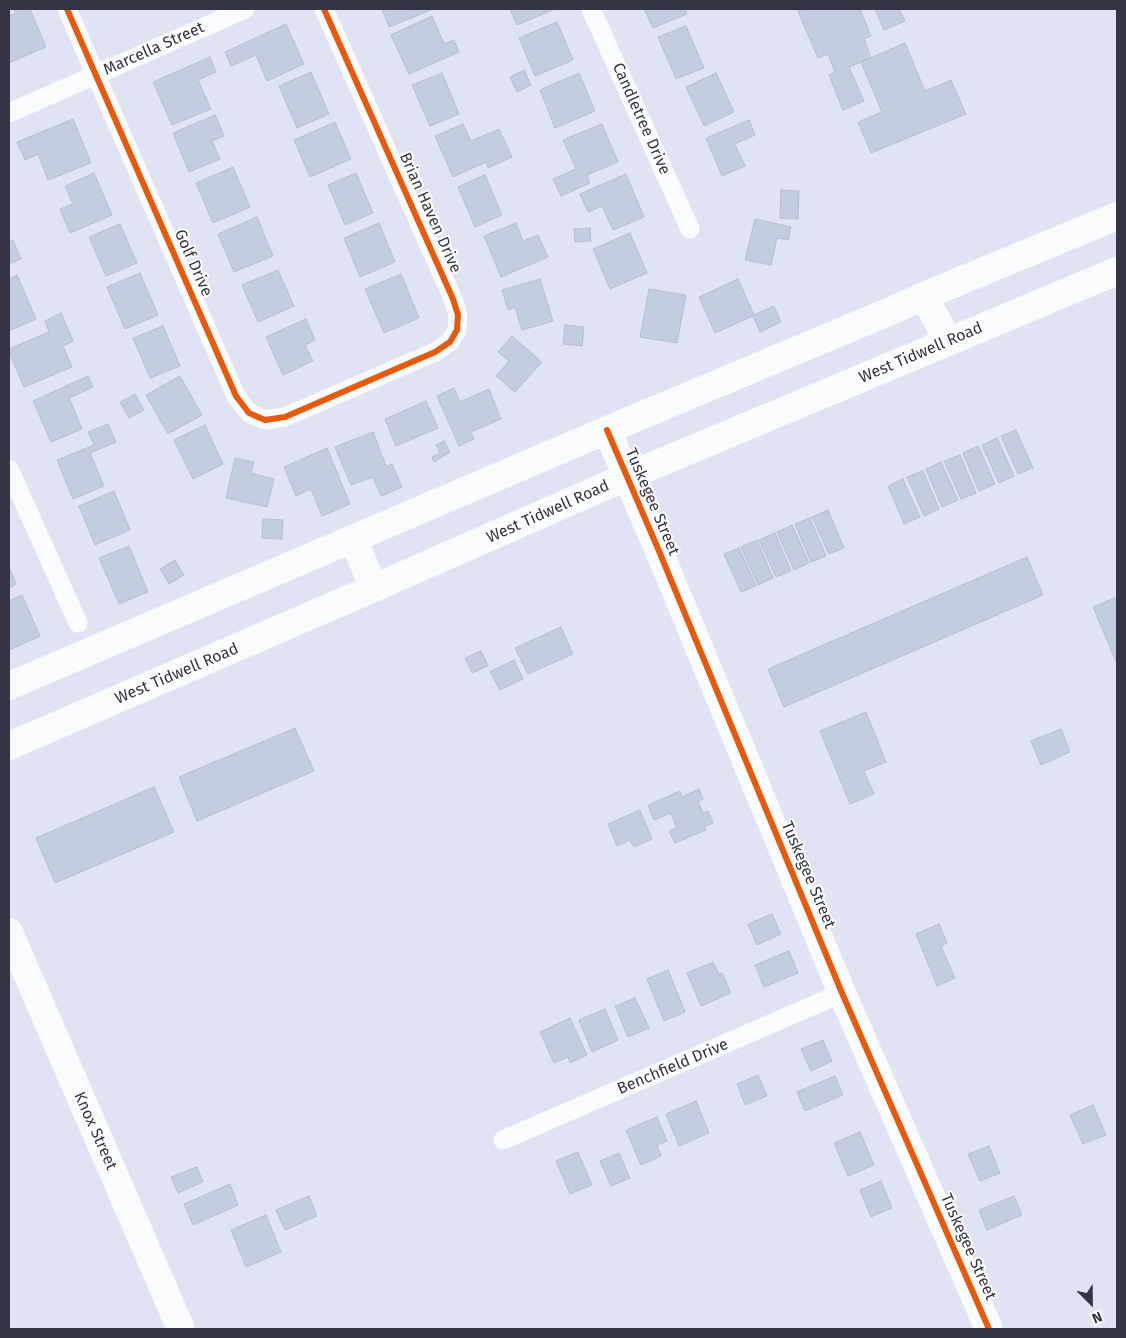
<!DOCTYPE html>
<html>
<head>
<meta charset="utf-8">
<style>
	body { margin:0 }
	#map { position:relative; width:1126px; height:1338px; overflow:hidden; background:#dfe3f3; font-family:"Fira Sans",sans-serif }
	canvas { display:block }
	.frame { position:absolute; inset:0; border:10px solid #333544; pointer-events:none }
	.north { position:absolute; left:1066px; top:1278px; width:50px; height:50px; -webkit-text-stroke:4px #fff; paint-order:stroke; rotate:157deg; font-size:14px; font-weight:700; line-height:20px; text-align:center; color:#333544 }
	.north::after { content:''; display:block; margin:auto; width:18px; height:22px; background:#333544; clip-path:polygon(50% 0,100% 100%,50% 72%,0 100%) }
</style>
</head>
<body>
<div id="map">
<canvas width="1126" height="1338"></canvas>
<div class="frame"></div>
<div class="north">N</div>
</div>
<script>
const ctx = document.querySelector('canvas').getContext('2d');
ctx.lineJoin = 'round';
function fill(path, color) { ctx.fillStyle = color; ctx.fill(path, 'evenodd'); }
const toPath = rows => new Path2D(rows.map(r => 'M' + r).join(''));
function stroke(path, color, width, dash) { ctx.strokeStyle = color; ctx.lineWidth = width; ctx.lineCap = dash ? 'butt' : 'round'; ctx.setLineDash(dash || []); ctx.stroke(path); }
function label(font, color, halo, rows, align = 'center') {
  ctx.font = font + ' "Fira Sans",sans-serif'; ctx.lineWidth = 4; ctx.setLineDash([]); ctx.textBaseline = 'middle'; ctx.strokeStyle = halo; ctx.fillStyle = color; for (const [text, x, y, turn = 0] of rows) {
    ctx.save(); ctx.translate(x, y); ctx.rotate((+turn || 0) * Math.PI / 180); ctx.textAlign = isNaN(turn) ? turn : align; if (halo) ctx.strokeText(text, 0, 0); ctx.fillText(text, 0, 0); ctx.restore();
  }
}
const building = toPath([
	[14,9,30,9,46,47,9,63,9,16,16,13,14,9],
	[382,9,433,9,389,27,382,9],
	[510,9,552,9,553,10,517,25,510,9],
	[644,9,685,9,687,14,653,28,644,9],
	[797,9,860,9,871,36,864,39,871,58,849,67,864,101,843,110,829,75,835,72,828,54,818,58,797,9],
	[875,9,899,9,905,21,884,30,875,9],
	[432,16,444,44,454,40,459,52,409,74,391,35,432,16],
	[557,22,573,60,535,76,519,38,557,22],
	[286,24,304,64,267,81,256,55,231,66,225,52,286,24],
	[686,26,704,68,676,79,658,37,686,26],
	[905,43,925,91,951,80,966,114,871,153,858,122,882,112,861,62,905,43],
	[210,57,216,72,198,80,211,109,172,125,153,82,210,57],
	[524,70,531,85,517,92,510,77,524,70],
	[311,72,329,114,297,128,279,86,311,72],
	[442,73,459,114,430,126,412,85,442,73],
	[579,73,595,111,555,128,540,90,579,73],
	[716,73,734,112,704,126,686,87,716,73],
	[215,115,224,136,212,141,220,159,189,172,173,133,215,115],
	[73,119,91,163,48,180,38,154,25,160,17,142,73,119],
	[749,120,755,135,735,144,745,166,722,176,706,138,749,120],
	[335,122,351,159,310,177,294,140,335,122],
	[463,124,471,141,499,129,512,157,488,168,486,162,453,177,435,136,463,124],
	[602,124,618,162,587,175,590,183,561,196,553,179,576,169,563,140,602,124],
	[233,167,250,207,213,223,196,183,233,167],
	[94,173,112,215,70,233,60,209,73,204,65,186,94,173],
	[356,173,373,213,345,225,328,185,356,173],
	[626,174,644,217,613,230,602,206,588,212,580,194,626,174],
	[485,175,502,215,475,227,458,187,485,175],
	[781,190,799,191,798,219,780,218,781,190],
	[257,217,273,256,234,272,218,234,257,217],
	[755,219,791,227,788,240,777,238,771,265,745,260,755,219],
	[379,223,395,262,360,277,344,238,379,223],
	[516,223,523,241,538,235,548,257,501,277,484,236,516,223],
	[120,224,137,263,106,276,89,237,120,224],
	[590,228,591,241,575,242,574,229,590,228],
	[630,233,647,273,610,289,593,249,630,233],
	[13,240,21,259,9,264,9,242,13,240],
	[278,270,294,306,258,322,242,285,278,270],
	[140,273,158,315,125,329,107,287,140,273],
	[401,274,419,318,384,333,365,289,401,274],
	[17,275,36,319,9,331,9,279,17,275],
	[540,279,553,321,522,330,515,307,508,310,502,290,540,279],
	[738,279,754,315,774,306,781,322,760,332,753,316,715,333,699,297,738,279],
	[649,289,686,295,677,343,640,337,649,289],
	[61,313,73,341,63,346,72,367,24,387,9,352,9,349,49,332,45,321,61,313],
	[306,319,315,340,305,345,313,361,283,375,266,337,306,319],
	[565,325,584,327,582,346,563,344,565,325],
	[163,326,180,366,150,378,133,338,163,326],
	[512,336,542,362,515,392,496,376,509,361,498,352,512,336],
	[88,376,93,387,69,398,82,429,51,442,33,401,88,376],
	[180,376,202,415,168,434,146,395,180,376],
	[454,388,460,402,489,389,501,419,471,432,474,439,459,446,437,396,454,388],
	[135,394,144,410,129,418,120,402,135,394],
	[426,401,438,428,396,446,385,419,426,401],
	[108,424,116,442,90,453,104,486,73,499,57,460,94,445,88,432,108,424],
	[205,425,223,464,193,479,174,440,205,425],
	[1016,430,1033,468,1018,474,1001,436,1016,430],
	[373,432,386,466,392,464,402,487,381,496,373,477,351,485,335,447,373,432],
	[997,438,1014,476,999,483,982,445,997,438],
	[444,441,450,452,434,462,432,457,440,453,436,445,444,441],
	[978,446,995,484,979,491,963,453,978,446],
	[327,448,350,504,322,516,311,489,296,496,284,467,327,448],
	[960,455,976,493,961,499,944,461,960,455],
	[235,458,254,462,251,473,274,479,267,507,226,498,235,458],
	[941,462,958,500,942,507,926,469,941,462],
	[923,471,939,509,924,516,907,477,923,471],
	[903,479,920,517,904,524,888,486,903,479],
	[114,491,130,530,95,545,79,506,114,491],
	[828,510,844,548,829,554,812,517,828,510],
	[810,518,826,556,811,562,795,524,810,518],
	[263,519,283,520,282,539,262,538,263,519],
	[792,525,809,563,794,570,777,532,792,525],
	[775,533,791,571,776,577,759,540,775,533],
	[757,540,773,578,758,585,741,547,757,540],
	[129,546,148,592,119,604,99,558,129,546],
	[739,548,756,586,741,592,724,554,739,548],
	[1027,557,1043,595,784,707,768,669,1027,557],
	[175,560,184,575,169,584,160,569,175,560],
	[9,567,16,584,9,588,9,567],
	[22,595,40,636,9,650,9,601,22,595],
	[1117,597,1117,664,1093,607,1117,597],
	[561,627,573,654,528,674,515,648,561,627],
	[481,651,488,666,472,673,465,658,481,651],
	[514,660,523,679,500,690,490,672,514,660],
	[866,712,886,762,864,771,874,794,850,804,820,731,866,712],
	[295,728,314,771,197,821,179,777,295,728],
	[1061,729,1070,752,1041,765,1031,741,1061,729],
	[154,787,174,832,55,883,36,838,154,787],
	[699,789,703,799,698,801,703,813,708,811,713,823,705,826,706,830,675,843,669,831,677,828,671,813,654,820,648,805,680,791,682,797,699,789],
	[640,810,652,839,634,847,630,840,617,846,608,824,640,810],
	[772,914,781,934,757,945,748,924,772,914],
	[939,924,947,943,941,946,955,978,937,986,916,934,939,924],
	[789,951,798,973,764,987,755,965,789,951],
	[713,962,719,974,722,973,731,993,701,1006,687,973,713,962],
	[668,970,685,1012,664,1021,647,979,668,970],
	[635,998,649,1028,628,1037,615,1006,635,998],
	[605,1009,618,1040,592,1052,579,1020,605,1009],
	[570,1018,587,1055,570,1063,568,1057,554,1063,540,1032,570,1018],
	[823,1040,832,1061,811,1071,801,1049,823,1040],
	[758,1075,767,1096,745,1105,737,1084,758,1075],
	[835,1076,843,1095,805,1111,797,1092,835,1076],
	[696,1101,709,1133,679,1146,666,1114,696,1101],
	[1093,1105,1106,1135,1083,1144,1070,1115,1093,1105],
	[657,1117,667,1141,657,1145,661,1156,641,1165,626,1130,657,1117],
	[860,1132,874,1165,848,1176,834,1143,860,1132],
	[989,1146,1000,1173,980,1181,968,1154,989,1146],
	[578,1152,592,1185,570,1194,556,1161,578,1152],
	[619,1153,630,1178,611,1186,600,1161,619,1153],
	[197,1167,203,1182,178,1193,171,1177,197,1167],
	[881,1181,892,1208,871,1217,860,1190,881,1181],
	[230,1184,238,1205,193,1225,184,1204,230,1184],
	[309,1196,317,1216,285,1230,276,1210,309,1196],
	[1014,1196,1022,1215,987,1230,979,1210,1014,1196],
	[266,1215,281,1252,246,1267,231,1230,266,1215]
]);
const street = toPath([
	[67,9,236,396,249,413,265,420,285,417,435,352,450,342,457,330,458,315,453,299,324,9],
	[591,9,690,229],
	[9,113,245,9],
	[9,469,78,623],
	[503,1140,842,993]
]);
const secondary = toPath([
	[924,296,948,341],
	[607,430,659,551,842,993,989,1329],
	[353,539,374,588],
	[9,686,607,430,893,310,924,296,1117,216],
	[9,746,374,588,626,477,1117,271],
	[9,932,181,1329]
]);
const cycleway = toPath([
	[67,9,236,396,249,413,265,420,285,417,435,352,450,342,457,330,458,315,453,299,324,9],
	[607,430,659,551,842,993,989,1329]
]);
const streetNames = [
	["Marcella Street",154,49,-24],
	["Candletree Drive",641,119,66],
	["Brian Haven Drive",430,213,66],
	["Golf Drive",193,263,66],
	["West Tidwell Road",921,353,-23],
	["Tuskegee Street",652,502,67],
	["West Tidwell Road",548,512,-24],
	["West Tidwell Road",177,674,-23],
	["Tuskegee Street",808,875,67],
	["Benchfield Drive",673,1067,-23],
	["Knox Street",95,1131,66],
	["Tuskegee Street",968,1247,66]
];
fill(building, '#c2cde1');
stroke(building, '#b7becb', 1);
stroke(street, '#fafbfd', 19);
stroke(secondary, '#fafbfd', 28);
stroke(cycleway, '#e8590c', 6);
label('16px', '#333544', '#fff', streetNames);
</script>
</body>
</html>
